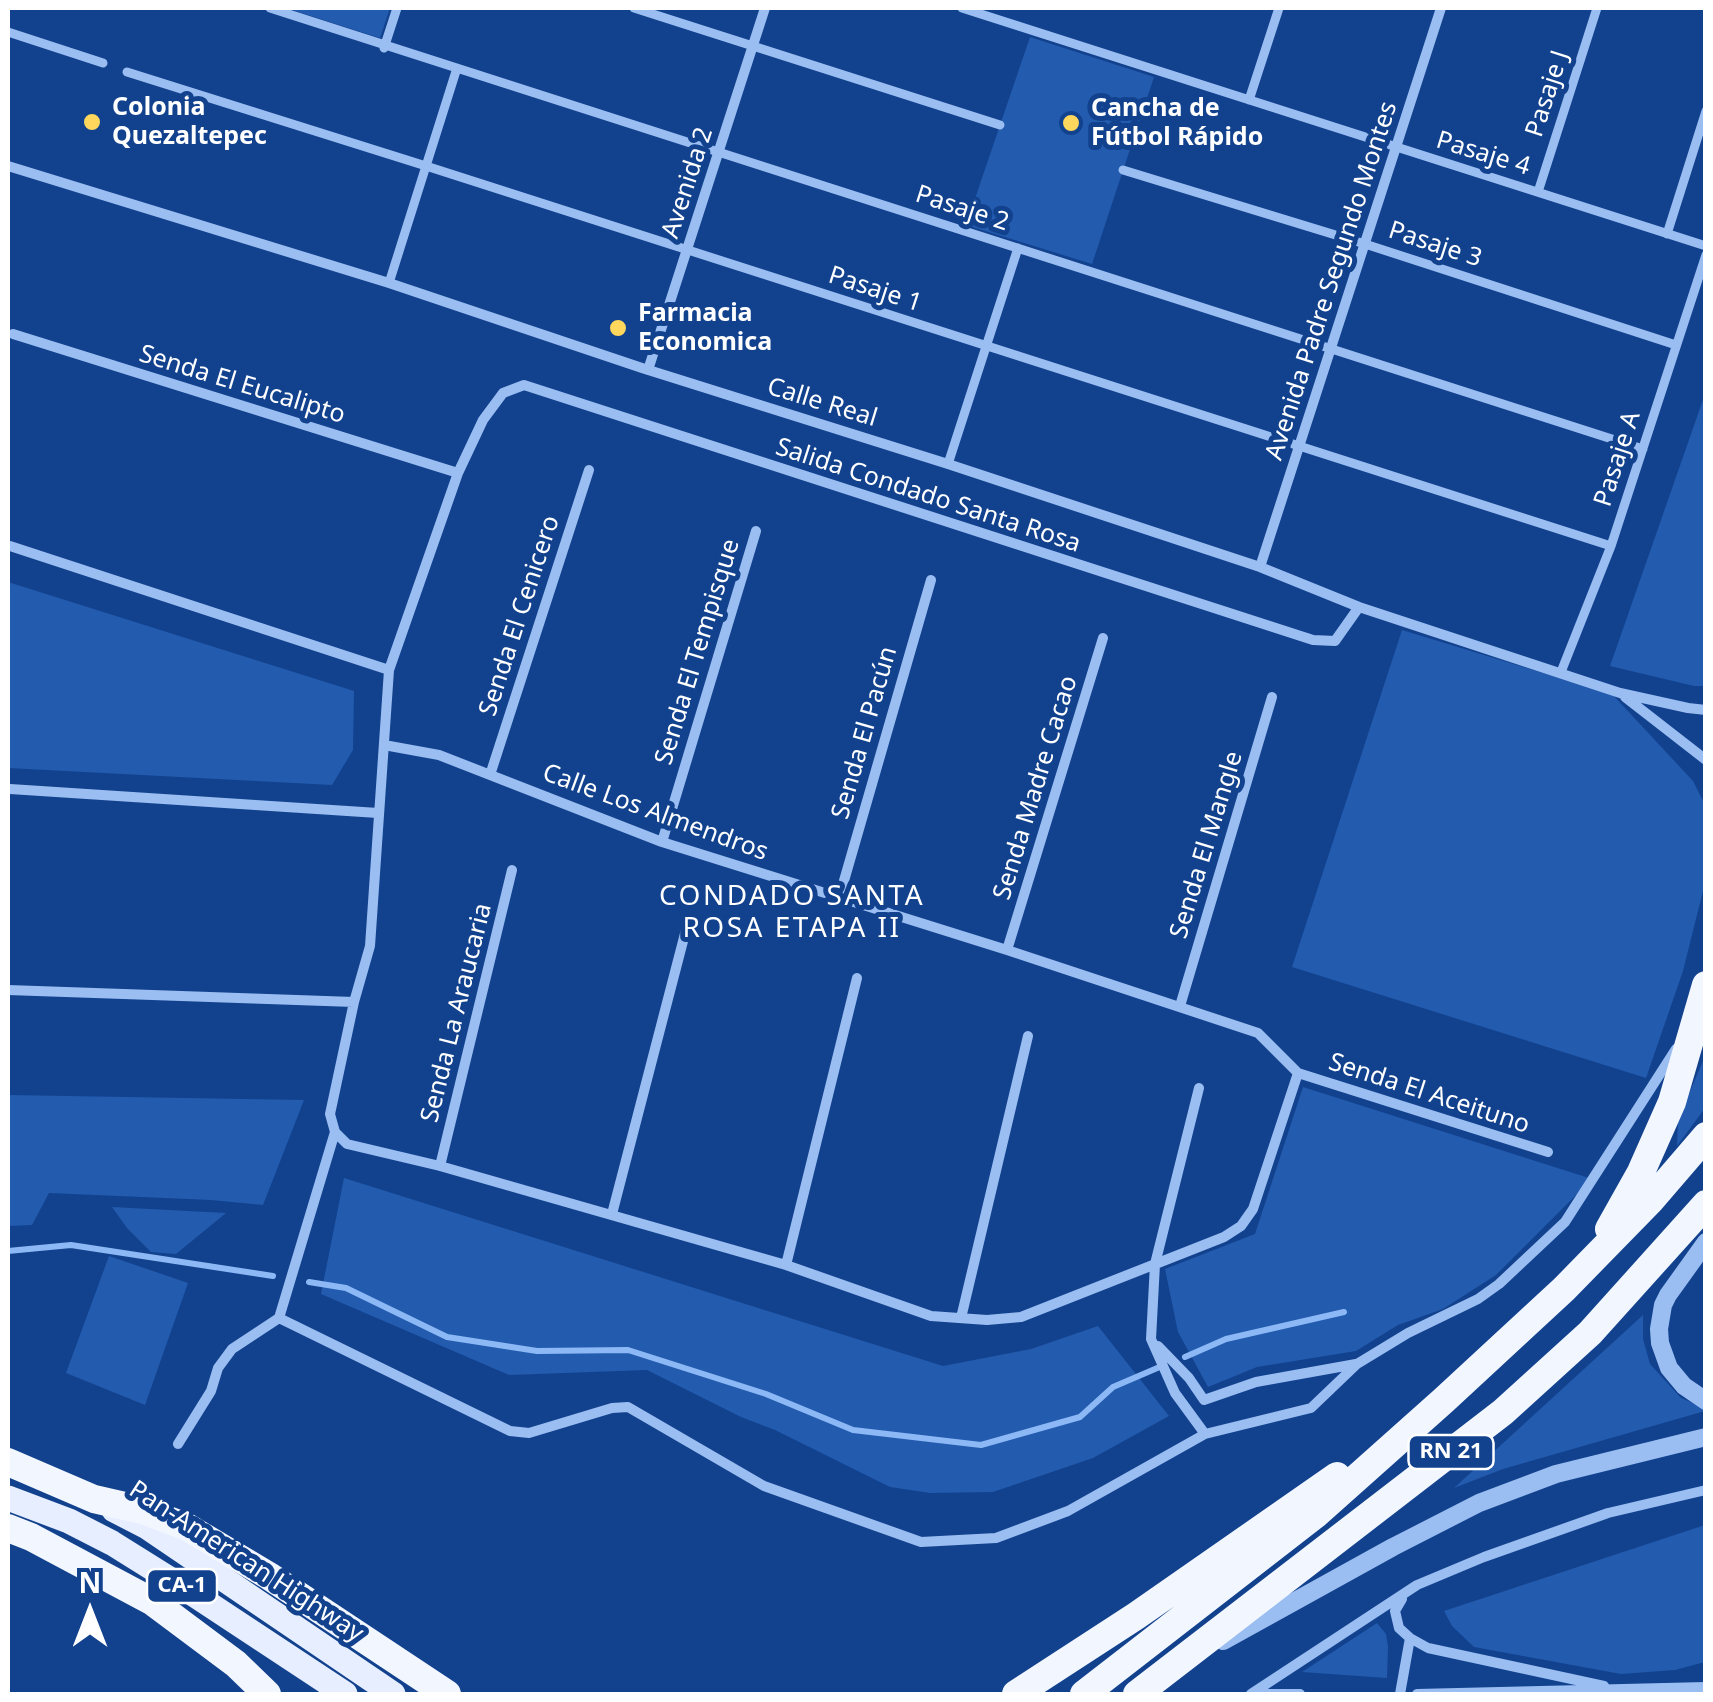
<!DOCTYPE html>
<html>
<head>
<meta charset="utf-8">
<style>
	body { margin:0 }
	#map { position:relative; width:1713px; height:1702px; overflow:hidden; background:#12428e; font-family:"Noto Sans",sans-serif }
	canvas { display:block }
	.frame { position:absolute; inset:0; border:10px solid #fff; pointer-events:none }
	.north { position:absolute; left:40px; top:1562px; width:100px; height:100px; -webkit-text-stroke:8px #12428e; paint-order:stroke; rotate:0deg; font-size:28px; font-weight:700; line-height:40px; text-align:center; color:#fff }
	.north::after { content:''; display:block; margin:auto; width:35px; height:45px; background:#fff; clip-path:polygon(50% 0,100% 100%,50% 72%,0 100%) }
</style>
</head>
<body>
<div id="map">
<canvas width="1713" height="1702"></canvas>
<div class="frame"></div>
<div class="north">N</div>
</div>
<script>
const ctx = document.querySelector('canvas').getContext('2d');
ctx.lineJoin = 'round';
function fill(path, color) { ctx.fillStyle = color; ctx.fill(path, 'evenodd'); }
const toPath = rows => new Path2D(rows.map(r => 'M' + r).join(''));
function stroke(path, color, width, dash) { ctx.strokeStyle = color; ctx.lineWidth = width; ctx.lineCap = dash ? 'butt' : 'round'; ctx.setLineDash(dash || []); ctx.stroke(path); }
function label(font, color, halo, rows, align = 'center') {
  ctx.font = font + ' "Noto Sans",sans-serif'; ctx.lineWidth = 10; ctx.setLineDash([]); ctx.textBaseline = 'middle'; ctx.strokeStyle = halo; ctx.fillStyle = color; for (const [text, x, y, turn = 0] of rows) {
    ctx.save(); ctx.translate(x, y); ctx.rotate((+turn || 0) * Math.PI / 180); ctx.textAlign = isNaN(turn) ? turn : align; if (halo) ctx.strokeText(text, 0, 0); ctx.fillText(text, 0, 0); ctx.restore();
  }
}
const green = toPath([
	[286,8,390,8,380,38],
	[1030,37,1154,77,1092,264,966,225],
	[1705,394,1706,686,1694,686,1610,666],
	[8,582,354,691,353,750,332,785,8,768],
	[1402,630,1612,694,1693,781,1705,805,1705,883,1683,971,1646,1078,1292,967],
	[1705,1056,1705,1108,1677,1146,1678,1120],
	[1303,1087,1592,1179,1496,1275,1443,1309,1398,1325,1356,1351,1257,1367,1208,1387,1178,1332,1165,1269,1255,1234],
	[8,1095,304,1100,263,1205,211,1200,49,1193,32,1225,8,1226],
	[344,1178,943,1366,1031,1349,1098,1326,1169,1416,1093,1458,993,1492,930,1493,890,1487,775,1430,741,1417,647,1370,509,1375,321,1294],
	[112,1207,226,1213,176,1254,151,1252,127,1228],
	[109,1256,188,1283,145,1405,66,1373],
	[1643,1315,1643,1339,1650,1364,1681,1398,1705,1408,1705,1411,1503,1469,1454,1488],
	[1705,1525,1705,1662,1675,1670,1621,1674,1474,1647,1452,1626,1444,1611],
	[1377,1623,1386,1634,1388,1647,1387,1678,1302,1672]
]);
const stream = toPath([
	[8,1251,71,1245,273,1276],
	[309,1282,346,1288,447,1337,537,1351,628,1350,766,1394,853,1430,981,1445,1080,1417,1113,1387,1162,1366],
	[1185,1357,1226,1339,1344,1312]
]);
const pedestrian = toPath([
	[270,8,1643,449],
	[634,8,1000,125],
	[962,8,1706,246],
	[8,32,103,63],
	[384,48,397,8],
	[127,72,426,166,1611,546],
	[1249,100,1279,8],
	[1123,170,1365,244,1676,345],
	[1538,192,1597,8],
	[1667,234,1706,111],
	[389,283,457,68],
	[948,464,1018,248],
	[1561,672,1611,546,1706,255]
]);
const minor = toPath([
	[8,166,389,283,642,368,948,464,1260,567,1359,607,1620,693,1688,708,1706,710],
	[13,334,458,473],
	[648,370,765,8],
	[10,546,389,670],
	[1260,567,1441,8],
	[1625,697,1706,760],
	[384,745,439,755,662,842,1007,950,1258,1033,1298,1073,1548,1152],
	[490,775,589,470],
	[10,789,378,813],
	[662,842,756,531],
	[839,898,931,580],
	[1007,950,1103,638],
	[8,990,354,1002],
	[1180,1006,1272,697],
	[1298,1073,1253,1209,1241,1226,1224,1237,1021,1317,987,1320,931,1316,786,1265,440,1166,347,1144,335,1132,330,1114,354,1002,370,946,389,670,458,473,483,420,503,393,524,385,1313,640,1335,641,1359,607],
	[1199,1088,1155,1264,1151,1339,1175,1393,1205,1434,1311,1408,1357,1364,1408,1333,1478,1299,1499,1284,1565,1222,1676,1049],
	[440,1166,512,870],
	[612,1214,688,922],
	[786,1265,857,978],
	[279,1318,510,1431,529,1433,612,1408,628,1407,764,1486,921,1542,996,1538,1068,1511,1205,1434],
	[961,1318,1028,1036],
	[1158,1346,1189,1378,1204,1400,1256,1382,1356,1364],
	[178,1444,211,1391,218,1368,232,1349,279,1318,335,1132],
	[1402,1599,1395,1611,1399,1628,1410,1638,1428,1648,1604,1686],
	[1251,1694,1417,1585,1484,1557,1608,1513,1706,1490],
	[1253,1694,1300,1694],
	[1400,1694,1410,1638],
	[1417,1694,1706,1687]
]);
const tertiary = toPath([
	[1706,1242,1668,1295,1663,1305,1659,1329,1660,1343,1669,1368,1684,1386,1706,1401],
	[1223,1641,1393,1547,1479,1503,1556,1474,1706,1437]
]);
const primary = toPath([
	[8,1498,69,1521,112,1543,192,1593,345,1694],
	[114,1510,147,1527,393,1694]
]);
const trunk = toPath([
	[1609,1229,1641,1172,1672,1102,1706,985],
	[8,1462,94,1499,142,1510,187,1527,269,1576,447,1694],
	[8,1528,31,1537,153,1602,236,1664,267,1694],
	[1016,1694,1136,1616,1337,1476],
	[1084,1694,1315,1515,1444,1400,1564,1289,1651,1200,1706,1136],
	[1137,1694,1503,1412,1590,1333,1706,1204]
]);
const markers = [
	[92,122,10,"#ffd75c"],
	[1071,123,10,"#ffd75c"],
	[618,328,10,"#ffd75c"]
];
const shields = [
	[1451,1452,85],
	[182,1586,70]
];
const shieldNames = [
	["RN 21",1451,1452],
	["CA-1",182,1586]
];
const streetNames = [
	["Pasaje J",1548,94,-72],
	["Pasaje 4",1483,154,17],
	["Avenida 2",688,183,-72],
	["Pasaje 2",962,209,18],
	["Pasaje 3",1435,245,18],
	["Avenida Padre Segundo Montes",1332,281,-72],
	["Pasaje 1",875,290,18],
	["Senda El Eucalipto",242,385,17],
	["Calle Real",822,403,17],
	["Pasaje A",1618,459,-72],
	["Salida Condado Santa Rosa",928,496,18],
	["Senda El Cenicero",520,616,-72],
	["Senda El Tempisque",698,652,-73],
	["Senda El Pacún",865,733,-74],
	["Senda Madre Cacao",1036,788,-73],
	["Calle Los Almendros",655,813,20],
	["Senda El Mangle",1207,845,-73],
	["Senda La Araucaria",457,1013,-76],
	["Senda El Aceituno",1429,1094,18],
	["Pan-American Highway",246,1562,33]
];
const poiNames = [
	["Colonia",112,108],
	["Quezaltepec",112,137],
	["Cancha de",1091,109],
	["Fútbol Rápido",1091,138],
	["Farmacia",638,314],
	["Economica",638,343]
];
const neighbourhoodNames = [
	["CONDADO SANTA",792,897],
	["ROSA ETAPA II",792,929]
];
fill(green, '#235bae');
stroke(stream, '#8cb8f5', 6);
stroke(pedestrian, '#9bbef2', 9);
stroke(minor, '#9bbef2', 10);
stroke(tertiary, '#9bbef2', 18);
stroke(primary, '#e6eeff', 25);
stroke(trunk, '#f2f6ff', 28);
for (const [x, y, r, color] of markers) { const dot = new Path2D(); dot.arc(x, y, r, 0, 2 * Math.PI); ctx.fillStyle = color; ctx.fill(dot); stroke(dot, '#12428e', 4); }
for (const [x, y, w] of shields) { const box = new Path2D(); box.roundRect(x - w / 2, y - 17, w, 34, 8); ctx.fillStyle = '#12428e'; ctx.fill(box); stroke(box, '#fff', 2.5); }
label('bold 22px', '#fff', null, shieldNames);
label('25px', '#fff', '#12428e', streetNames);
label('bold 25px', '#fff', '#12428e', poiNames, 'left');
ctx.letterSpacing = '2.5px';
label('28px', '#fff', '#12428e', neighbourhoodNames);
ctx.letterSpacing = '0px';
</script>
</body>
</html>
